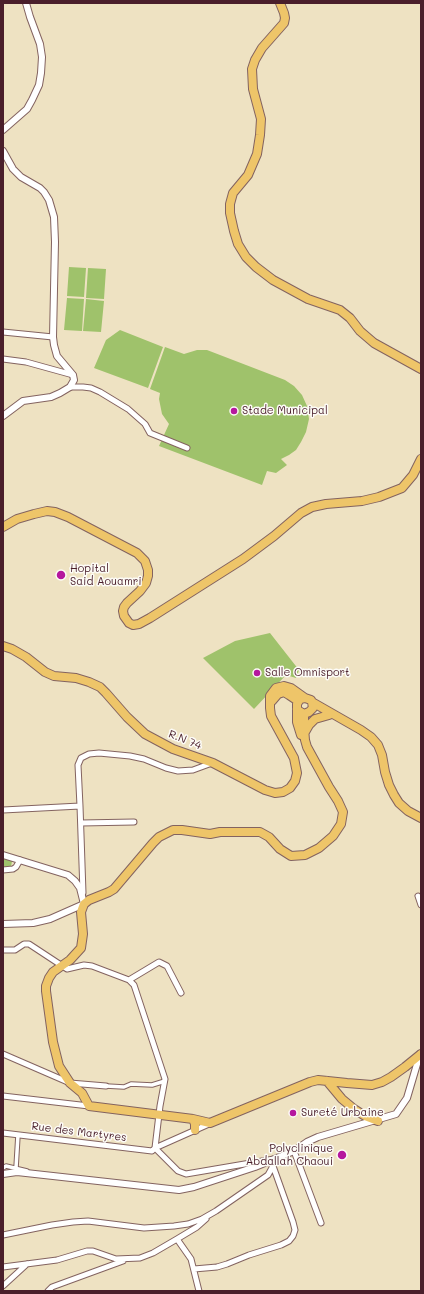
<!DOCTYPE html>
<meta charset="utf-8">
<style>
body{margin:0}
#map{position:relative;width:424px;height:1294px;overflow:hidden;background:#eee2c2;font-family:Mali,sans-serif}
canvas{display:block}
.frame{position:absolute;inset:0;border:4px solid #4a1f2b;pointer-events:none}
</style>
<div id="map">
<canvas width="424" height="1294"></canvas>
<div class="frame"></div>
</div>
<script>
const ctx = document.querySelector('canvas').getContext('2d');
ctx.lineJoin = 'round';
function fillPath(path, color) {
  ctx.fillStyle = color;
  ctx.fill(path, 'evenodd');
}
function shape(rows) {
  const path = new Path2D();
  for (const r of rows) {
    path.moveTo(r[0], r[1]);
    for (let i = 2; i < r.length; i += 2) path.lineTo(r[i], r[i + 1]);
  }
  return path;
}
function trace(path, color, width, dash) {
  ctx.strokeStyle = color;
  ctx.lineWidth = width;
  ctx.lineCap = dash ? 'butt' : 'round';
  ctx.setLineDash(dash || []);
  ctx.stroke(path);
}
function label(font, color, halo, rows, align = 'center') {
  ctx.font = font + ' Mali,sans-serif';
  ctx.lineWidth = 3;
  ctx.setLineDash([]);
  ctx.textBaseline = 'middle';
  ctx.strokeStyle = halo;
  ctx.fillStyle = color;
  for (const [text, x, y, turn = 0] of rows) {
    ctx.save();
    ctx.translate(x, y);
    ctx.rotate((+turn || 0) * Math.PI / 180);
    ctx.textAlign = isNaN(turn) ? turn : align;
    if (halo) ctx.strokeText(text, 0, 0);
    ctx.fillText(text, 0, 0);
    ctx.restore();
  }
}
const green = shape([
 [69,267,86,268,84,297,67,296],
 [88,268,106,269,104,299,86,298],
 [67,298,84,299,82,331,64,330],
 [86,299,104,301,101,332,83,331],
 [120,330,163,347,148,388,94,368,106,340],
 [165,347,184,354,197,350,207,350,285,380,294,386,302,395,307,406,309,419,306,432,301,442,296,450,289,455,281,459,287,465,276,473,267,471,262,485,159,446,169,424,162,414,159,399,160,393,150,389],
 [270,633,299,670,296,678,286,675,254,709,203,658,235,641],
 [3,858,12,861,11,867,3,868]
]);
const pedestrian = shape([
 [106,1086,124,1087,131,1084,152,1085,165,1081],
 [3,1168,6,1166,27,1171],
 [16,1168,18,1135]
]);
const minor = shape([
 [3,332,53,337],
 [3,359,26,362,73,375],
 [70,387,83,387,91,388,100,392,128,409,145,424,150,433,187,448],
 [3,810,80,806],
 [81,823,134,822],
 [3,870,13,869,16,867,20,860],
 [83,893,80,806,78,765,81,758,89,754,99,753,130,756,144,759,166,768,178,771,193,770,212,763],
 [418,896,421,905],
 [3,950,15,950,24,944,29,944,67,969,84,965,92,966,129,980,134,985,165,1079,160,1106,155,1148],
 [129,980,159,962,167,966,181,993],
 [3,1054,70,1083,106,1086],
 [3,1096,89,1106],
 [3,1133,152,1151,155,1148,178,1171,186,1174,274,1159,273,1166,268,1175,216,1211,202,1219,188,1224,174,1226,144,1228,88,1221,73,1222,52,1225,3,1235],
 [155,1148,209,1124],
 [294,1151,321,1223],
 [177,1239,191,1259,199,1291],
 [3,1267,57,1260,87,1251,93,1251,116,1259,140,1258,153,1253,177,1239,197,1227,206,1219],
 [194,1269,217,1267,227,1264,249,1255,281,1245,289,1241,293,1236,295,1230,293,1222,273,1166],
 [3,1286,27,1264],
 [48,1291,52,1287,123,1261]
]);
const tertiary = shape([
 [3,130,27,109,32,100,39,85,41,73,42,57,40,44,30,17,26,3],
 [3,151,13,169,21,177,40,188,44,192,49,200,54,217,55,242,53,337,54,345,57,356,73,375,74,380,70,387,60,393,51,397,23,401,3,416],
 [3,855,68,875,75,881,80,888,84,904,50,919,33,923,3,924],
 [3,1174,17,1172,179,1190,194,1187,255,1167,294,1151,307,1142,318,1137,396,1114,407,1098,420,1054]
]);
const primary = shape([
 [280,3,284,13,285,18,284,23,262,48,255,60,252,69,253,89,261,119,260,135,257,154,248,175,233,193,230,204,230,213,234,231,238,244,246,257,256,267,273,280,308,299,340,310,350,318,360,331,374,343,421,369],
 [3,527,17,519,34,514,47,511,55,512,68,517,137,553,145,561,148,570,148,576,146,583,140,591,127,603,124,607,123,611,124,616,129,623,133,625,139,624,150,618,243,559,274,536,301,513,312,507,326,504,362,501,379,497,402,488,413,475,421,459],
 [3,646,12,649,26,657,45,672,54,676,76,678,89,682,100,687,106,693,127,717,145,734,173,749,213,763,265,790,275,793,283,792,290,788,295,781,297,773,294,758,271,716,270,708,270,696,276,688,284,686,291,688,305,698],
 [272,701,278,694,284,692,289,695,298,701],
 [312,702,361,730,371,737,378,745,382,755,385,772,389,785,394,795,399,803,408,811,421,818],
 [297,709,299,711,304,714,309,712,313,708,312,702,311,700,305,698,300,699,297,704,297,722,301,735],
 [304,714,304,728,305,740,307,747,329,787,338,801,343,812,341,824,333,836,319,848,305,855,291,856,280,849,269,837,260,832,220,832,210,834,182,830,173,830,159,837,153,843,114,889,109,892,89,900,84,904,81,912,83,934,81,948,70,960,53,972,49,978,46,986,46,991,53,1042,59,1066,70,1083,82,1093,89,1106,193,1119,210,1123,310,1082,318,1080,347,1083,372,1085,382,1082,391,1077,405,1067,421,1054],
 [305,732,309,725,315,719,329,715],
 [327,1081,342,1099,354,1109,365,1116,378,1121],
 [193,1119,195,1124,195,1130]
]);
const markers = [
 [234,411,4,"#b5179e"],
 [61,575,5,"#b5179e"],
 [257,673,4,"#b5179e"],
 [293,1113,4,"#b5179e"],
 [342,1155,5,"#b5179e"]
];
const poiNames = [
 ["Stade Municipal",242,411],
 ["Hopital",70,569],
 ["Said Aouamri",70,582],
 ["Salle Omnisport",265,673],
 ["Sureté Urbaine",301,1113],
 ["Polyclinique",333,1149,"right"],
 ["Abdallah Chaoui",333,1162,"right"]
];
const streetNames = [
 ["R.N 74",185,740,22],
 ["Rue des Martyres",79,1132,7]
];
fillPath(green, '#9fc26b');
trace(pedestrian, '#836360', 5.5);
trace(minor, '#836360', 7);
trace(tertiary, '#836360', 8);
trace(primary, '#836360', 10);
trace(pedestrian, '#fff', 3.5);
trace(minor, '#fff', 5);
trace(tertiary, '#fff', 6);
trace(primary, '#eec569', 8);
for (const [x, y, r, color] of markers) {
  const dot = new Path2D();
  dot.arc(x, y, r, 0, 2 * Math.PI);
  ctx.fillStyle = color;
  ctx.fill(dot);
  trace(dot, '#fdfcf7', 1.5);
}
label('11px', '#4a1f2b', '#fdfcf7', poiNames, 'left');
label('11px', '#4a1f2b', '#fdfcf7', streetNames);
</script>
